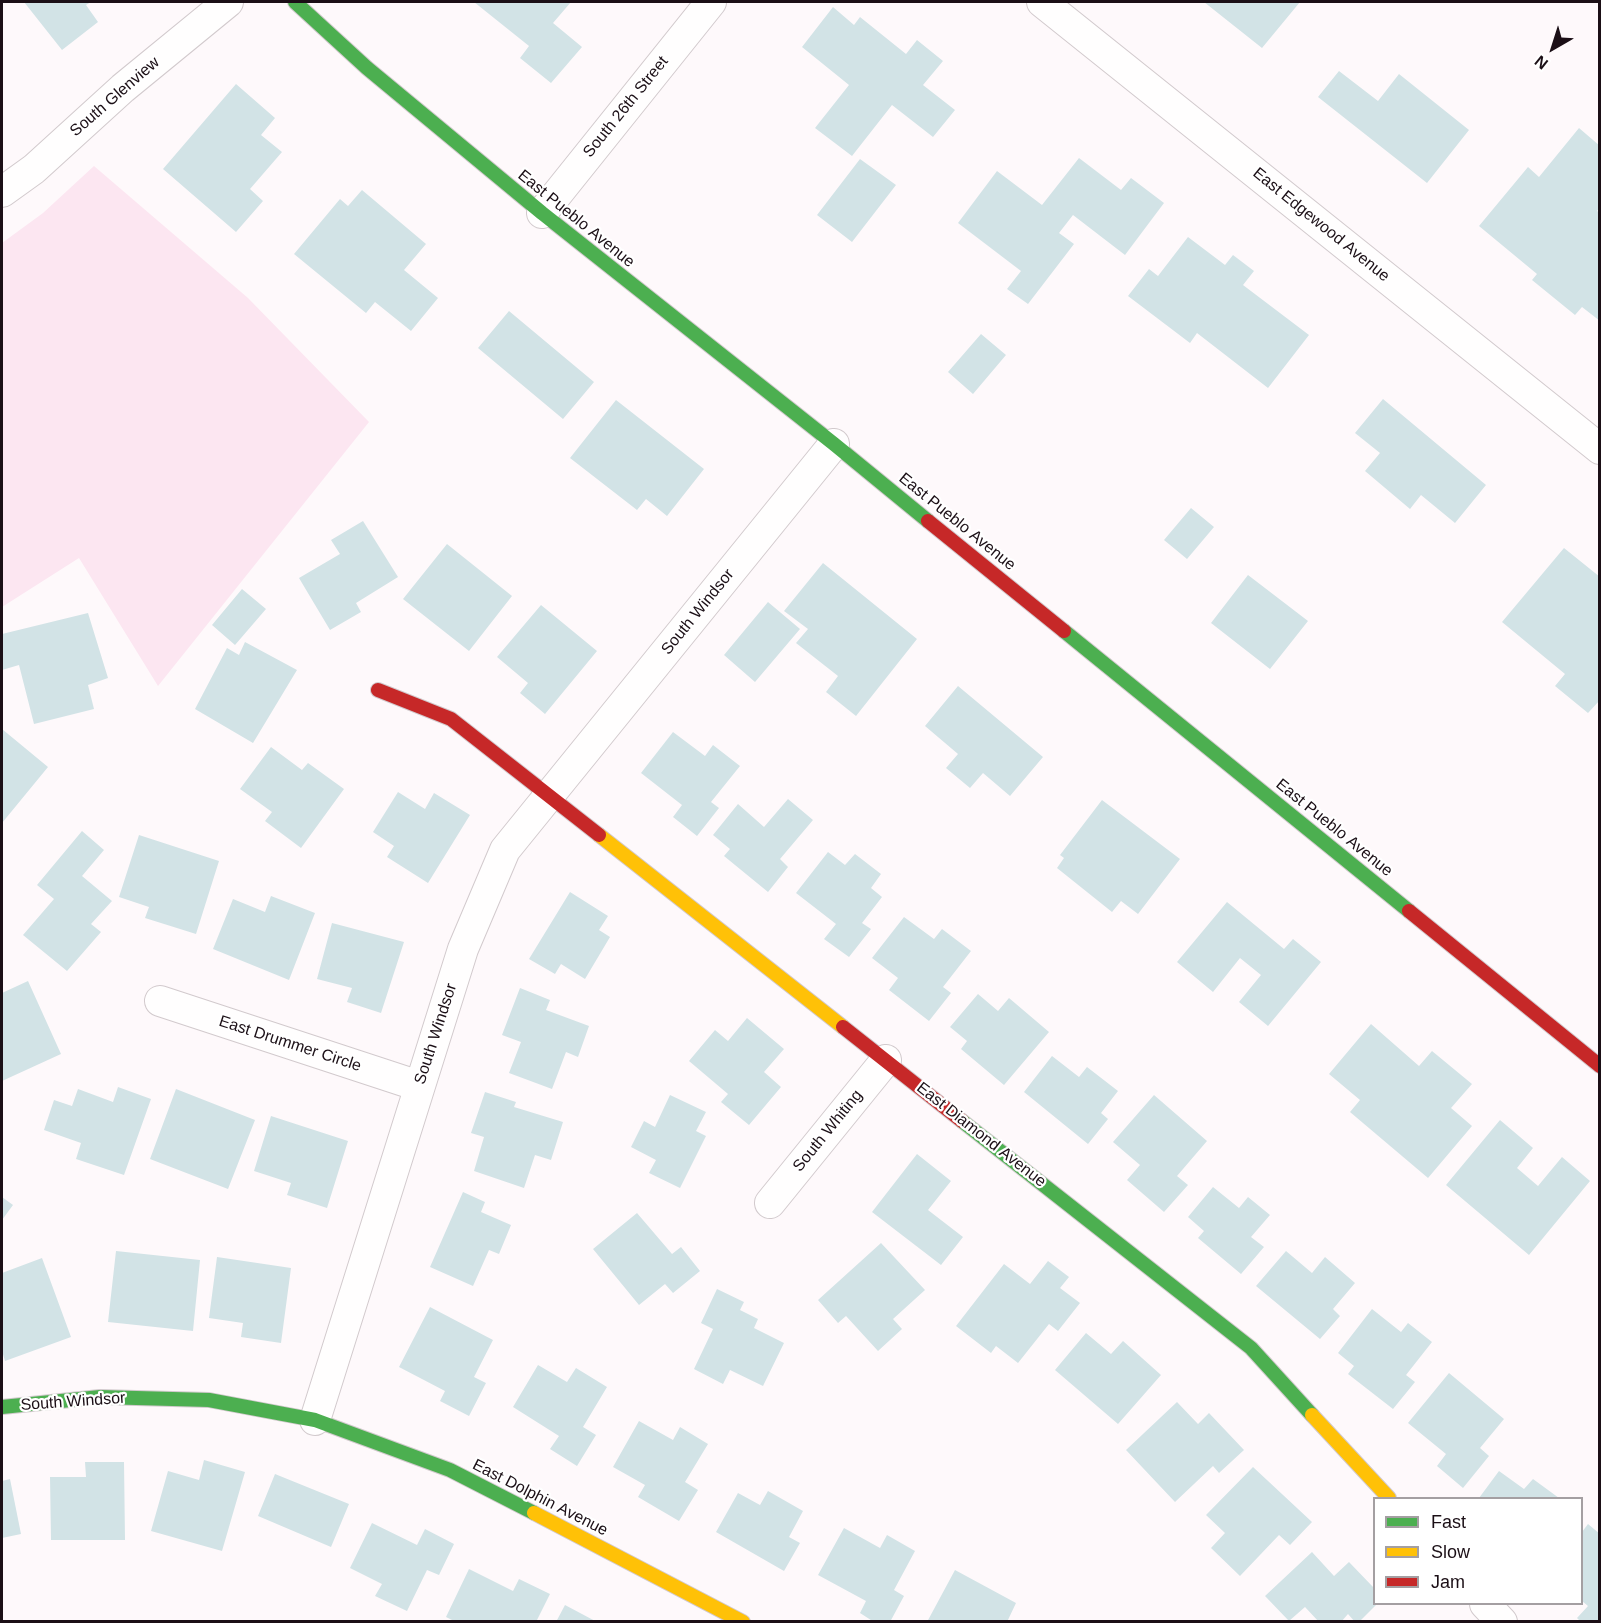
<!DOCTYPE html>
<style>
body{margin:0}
#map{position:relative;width:1601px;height:1623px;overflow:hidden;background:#fef9fb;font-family:Helvetica,sans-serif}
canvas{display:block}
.frame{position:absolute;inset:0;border:3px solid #1b0f16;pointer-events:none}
.legend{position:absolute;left:1373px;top:1497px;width:210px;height:108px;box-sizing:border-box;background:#fff;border:2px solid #a49fa2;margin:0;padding:8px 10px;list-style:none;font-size:18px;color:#1b0f16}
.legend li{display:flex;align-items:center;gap:12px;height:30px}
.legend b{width:30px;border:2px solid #a49fa2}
.north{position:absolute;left:1523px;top:18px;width:60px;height:60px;-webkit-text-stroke:4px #fff;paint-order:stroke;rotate:219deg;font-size:16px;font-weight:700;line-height:24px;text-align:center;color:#1b0f16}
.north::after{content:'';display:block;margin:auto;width:21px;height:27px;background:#1b0f16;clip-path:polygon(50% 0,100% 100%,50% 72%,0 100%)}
</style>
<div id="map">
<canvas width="1601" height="1623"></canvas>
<div class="frame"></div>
<ul class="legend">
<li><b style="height:8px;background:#4caf50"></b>Fast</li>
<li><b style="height:8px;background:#ffc107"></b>Slow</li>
<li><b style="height:8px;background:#c62828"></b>Jam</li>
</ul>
<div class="north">N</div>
</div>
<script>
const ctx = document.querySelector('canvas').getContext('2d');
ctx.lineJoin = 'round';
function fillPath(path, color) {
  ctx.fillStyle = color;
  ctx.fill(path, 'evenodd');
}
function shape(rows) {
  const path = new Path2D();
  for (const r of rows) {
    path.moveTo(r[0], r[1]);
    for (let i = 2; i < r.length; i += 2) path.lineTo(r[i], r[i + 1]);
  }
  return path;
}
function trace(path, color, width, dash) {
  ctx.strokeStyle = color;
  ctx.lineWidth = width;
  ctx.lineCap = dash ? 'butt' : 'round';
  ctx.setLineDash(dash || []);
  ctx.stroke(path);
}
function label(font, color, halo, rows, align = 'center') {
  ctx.font = font + ' Helvetica,sans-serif';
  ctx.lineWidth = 4.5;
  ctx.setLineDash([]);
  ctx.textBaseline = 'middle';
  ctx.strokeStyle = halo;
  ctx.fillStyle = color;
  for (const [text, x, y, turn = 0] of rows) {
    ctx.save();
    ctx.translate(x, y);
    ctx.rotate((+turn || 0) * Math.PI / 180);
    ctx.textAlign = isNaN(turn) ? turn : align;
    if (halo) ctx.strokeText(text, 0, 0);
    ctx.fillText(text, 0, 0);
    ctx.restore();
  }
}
const green = shape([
 [94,166,248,298,369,422,158,686,79,558,2,607,2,243,43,213]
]);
const building = shape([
 [24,2,91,2,86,5,98,22,62,50],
 [474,2,571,2,553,23,582,47,551,83,520,58,529,46],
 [1204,2,1300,2,1262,48],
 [833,7,854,25,860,17,906,54,917,40,943,61,923,85,955,110,933,137,892,105,852,156,815,128,849,85,802,47],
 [1339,71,1378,101,1399,74,1469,130,1427,183,1318,97],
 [236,84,275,118,261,135,282,152,250,189,263,201,236,232,163,169],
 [1579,128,1600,146,1600,207,1597,211,1600,213,1600,321,1582,307,1575,315,1532,280,1537,274,1479,226,1528,167,1539,177],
 [1079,158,1121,190,1131,178,1164,203,1125,255,1073,215,1059,233,1074,244,1028,304,1007,289,1021,271,958,223,997,171,1042,205],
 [860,159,896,185,852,242,817,215],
 [362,190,426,244,404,270,438,298,411,331,375,302,366,313,294,254,340,199,348,206],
 [1188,237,1225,265,1233,255,1254,271,1243,285,1309,335,1268,388,1197,333,1190,343,1128,296,1149,269,1158,276],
 [509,311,594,382,563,419,478,348],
 [981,334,1006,355,973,394,948,372],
 [1383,399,1486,485,1455,523,1421,495,1410,509,1365,471,1380,453,1355,433],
 [616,400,704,469,667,516,646,499,637,510,570,458],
 [1191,508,1214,527,1187,559,1164,540],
 [363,521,398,577,356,603,361,612,330,630,299,578,340,554,331,540],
 [447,544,512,596,469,651,403,599],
 [1564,548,1600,577,1600,700,1588,713,1555,686,1565,674,1502,622],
 [823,563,917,639,856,716,826,692,838,676,796,643,808,629,784,611],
 [1248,575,1308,621,1270,669,1211,623],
 [242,589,266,609,235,645,212,625],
 [768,602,800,629,755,682,724,655],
 [541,605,597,651,545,714,520,693,528,683,497,657],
 [88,613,108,678,88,685,94,709,34,724,19,665,2,670,2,634],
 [245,642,297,670,253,743,195,709,227,648,239,655],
 [958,686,1043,757,1010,796,983,773,970,788,946,768,958,754,925,726],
 [2,729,48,767,2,823],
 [673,732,705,756,713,745,740,766,711,802,719,808,697,836,673,817,682,805,641,773],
 [271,747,302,770,308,763,344,789,301,848,265,821,272,812,240,789],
 [398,792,425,809,434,793,470,815,428,883,387,857,394,846,373,832],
 [788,799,813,820,780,859,788,867,768,892,724,856,730,849,713,835,738,804,764,827],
 [1102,800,1180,859,1138,914,1121,901,1112,912,1057,868,1064,858,1060,855],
 [82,831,104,850,82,876,112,901,91,924,101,932,67,971,23,935,54,899,37,885],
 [139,835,219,861,196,934,145,918,149,907,119,897],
 [828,852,845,865,855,854,881,874,871,888,882,897,862,923,871,929,849,957,824,939,836,924,796,893],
 [570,892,608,916,599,930,610,937,585,979,561,964,555,974,529,959],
 [271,896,315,913,289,980,213,949,233,899,265,912],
 [1227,902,1284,949,1293,939,1321,962,1268,1026,1239,1002,1261,975,1240,958,1213,992,1177,962],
 [904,917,934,939,942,929,971,951,943,987,951,993,929,1021,889,990,898,978,872,958],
 [332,923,404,942,381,1013,347,1002,352,988,317,979],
 [28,981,61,1054,2,1081,2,993],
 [520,988,550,1000,546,1010,589,1026,578,1057,566,1052,552,1089,509,1073,521,1042,502,1035],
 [978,994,998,1011,1009,998,1049,1032,1004,1085,961,1049,967,1041,950,1027],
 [747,1018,784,1049,764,1072,781,1087,749,1125,721,1102,728,1094,689,1061,715,1030,728,1041],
 [1371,1024,1419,1066,1432,1051,1472,1084,1451,1108,1472,1126,1428,1178,1350,1112,1360,1100,1329,1074],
 [1052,1056,1079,1077,1087,1067,1118,1091,1101,1113,1108,1119,1088,1144,1024,1092],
 [118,1087,151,1099,124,1175,76,1159,81,1143,44,1130,54,1100,72,1106,78,1089,113,1102],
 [176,1089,255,1120,228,1189,150,1159],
 [485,1092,516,1102,514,1107,563,1122,551,1160,535,1155,524,1188,474,1171,484,1137,471,1133],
 [670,1095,706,1112,696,1131,706,1136,680,1188,649,1173,656,1160,631,1147,644,1121,655,1127],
 [1154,1095,1207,1141,1177,1176,1188,1185,1164,1212,1127,1180,1140,1165,1113,1142],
 [271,1116,348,1141,327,1208,287,1195,291,1183,254,1171],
 [1500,1120,1533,1148,1517,1168,1538,1186,1562,1157,1590,1181,1529,1255,1446,1185],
 [917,1154,951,1181,928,1210,963,1237,941,1265,872,1212],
 [1213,1187,1239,1208,1248,1197,1270,1215,1251,1237,1264,1247,1241,1274,1198,1238,1204,1231,1188,1217],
 [463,1192,485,1202,481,1212,511,1225,499,1254,489,1250,473,1286,430,1267],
 [2,1197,13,1205,2,1220],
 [637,1213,672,1254,681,1247,700,1271,673,1293,665,1284,639,1305,593,1249],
 [881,1243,925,1290,893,1319,902,1329,878,1351,846,1316,838,1323,818,1300],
 [116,1251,200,1260,193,1331,108,1322],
 [1286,1251,1312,1273,1325,1257,1355,1283,1333,1309,1340,1316,1320,1339,1256,1286],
 [217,1257,291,1268,281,1343,241,1337,243,1323,209,1318],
 [42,1258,71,1337,5,1361,2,1351,2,1273],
 [1048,1261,1069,1277,1060,1288,1080,1303,1058,1331,1049,1324,1018,1363,996,1346,991,1353,956,1326,1004,1264,1030,1284],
 [717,1289,744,1302,740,1310,758,1319,754,1328,784,1343,763,1386,730,1370,723,1384,694,1369,713,1329,701,1323],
 [430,1307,493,1340,474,1377,486,1383,469,1416,440,1401,445,1391,399,1367],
 [1372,1309,1401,1332,1408,1323,1432,1342,1406,1375,1415,1382,1393,1409,1348,1374,1354,1366,1338,1353],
 [1086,1333,1111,1354,1123,1341,1161,1375,1118,1424,1055,1370],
 [538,1365,567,1382,576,1368,607,1387,583,1427,596,1435,577,1466,550,1449,559,1436,513,1407],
 [1449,1373,1504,1419,1480,1448,1489,1456,1463,1488,1437,1466,1446,1454,1408,1423],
 [1177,1402,1198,1424,1209,1413,1244,1450,1219,1473,1213,1466,1175,1502,1126,1450],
 [639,1421,673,1440,680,1427,708,1444,685,1482,698,1490,679,1521,638,1497,645,1485,613,1467],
 [204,1460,245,1472,222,1551,151,1531,168,1471,199,1480],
 [85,1462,124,1462,125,1540,51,1540,50,1477,86,1477],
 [1253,1467,1312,1522,1290,1545,1279,1535,1240,1576,1211,1548,1225,1533,1206,1515],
 [1499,1471,1524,1489,1533,1479,1559,1498,1479,1498],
 [275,1474,349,1504,331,1547,258,1516],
 [10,1479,21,1534,2,1538,2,1481],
 [768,1491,803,1511,789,1537,800,1543,784,1571,716,1532,738,1493,760,1505],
 [372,1523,417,1545,425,1529,454,1544,439,1575,427,1570,407,1611,375,1596,382,1584,350,1568],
 [1588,1524,1600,1534,1600,1622,1581,1622,1577,1618,1588,1606,1582,1601,1582,1532],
 [844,1528,880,1548,887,1535,915,1551,894,1590,904,1596,890,1622,874,1622,860,1613,866,1601,818,1575],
 [1312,1552,1334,1576,1349,1562,1374,1588,1374,1604,1377,1604,1359,1622,1355,1622,1348,1614,1341,1622,1319,1622,1305,1607,1289,1621,1265,1596],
 [469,1569,513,1591,519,1579,550,1594,536,1622,456,1622,446,1617],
 [955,1570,1016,1603,1007,1622,927,1622],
 [565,1605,597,1622,556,1622]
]);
const street = shape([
 [1042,2,1600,449],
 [2,192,34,169,123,88,228,2],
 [542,213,711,2],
 [160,1001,419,1086],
 [770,1203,886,1060],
 [315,1420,463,949,505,850,834,444],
 [1485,1604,1502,1622]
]);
const fast = shape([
 [295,2,367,68,542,213,834,444,928,521],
 [1064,631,1409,911],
 [962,1121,1251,1348,1312,1415],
 [2,1407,100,1397,209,1400,315,1420,450,1470,534,1513]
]);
const slow = shape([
 [599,835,843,1027],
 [1312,1415,1389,1498],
 [534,1513,743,1622]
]);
const jam = shape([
 [928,521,1064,631],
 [378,690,451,719,599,835],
 [1409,911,1600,1066],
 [843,1027,962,1121]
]);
const streetNames = [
 ["South Glenview",115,97,-41],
 ["South 26th Street",626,107,-51],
 ["East Pueblo Avenue",576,219,39],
 ["East Edgewood Avenue",1321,225,39],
 ["East Pueblo Avenue",957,522,39],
 ["South Windsor",698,612,-51],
 ["East Pueblo Avenue",1334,828,39],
 ["South Windsor",436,1034,-72],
 ["East Drummer Circle",290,1044,18],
 ["South Whiting",828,1131,-51],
 ["East Diamond Avenue",981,1135,38],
 ["South Windsor",73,1402,-4],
 ["East Dolphin Avenue",540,1498,27]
];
fillPath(green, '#fce6f1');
fillPath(building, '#d2e3e6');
trace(street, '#d2cacd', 32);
trace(fast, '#d2cacd', 16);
trace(slow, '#d2cacd', 16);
trace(jam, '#d2cacd', 16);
trace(street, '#fffefe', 30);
trace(fast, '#4caf50', 14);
trace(slow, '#ffc107', 14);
trace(jam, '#c62828', 14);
label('16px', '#1b0f16', '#fff', streetNames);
</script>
